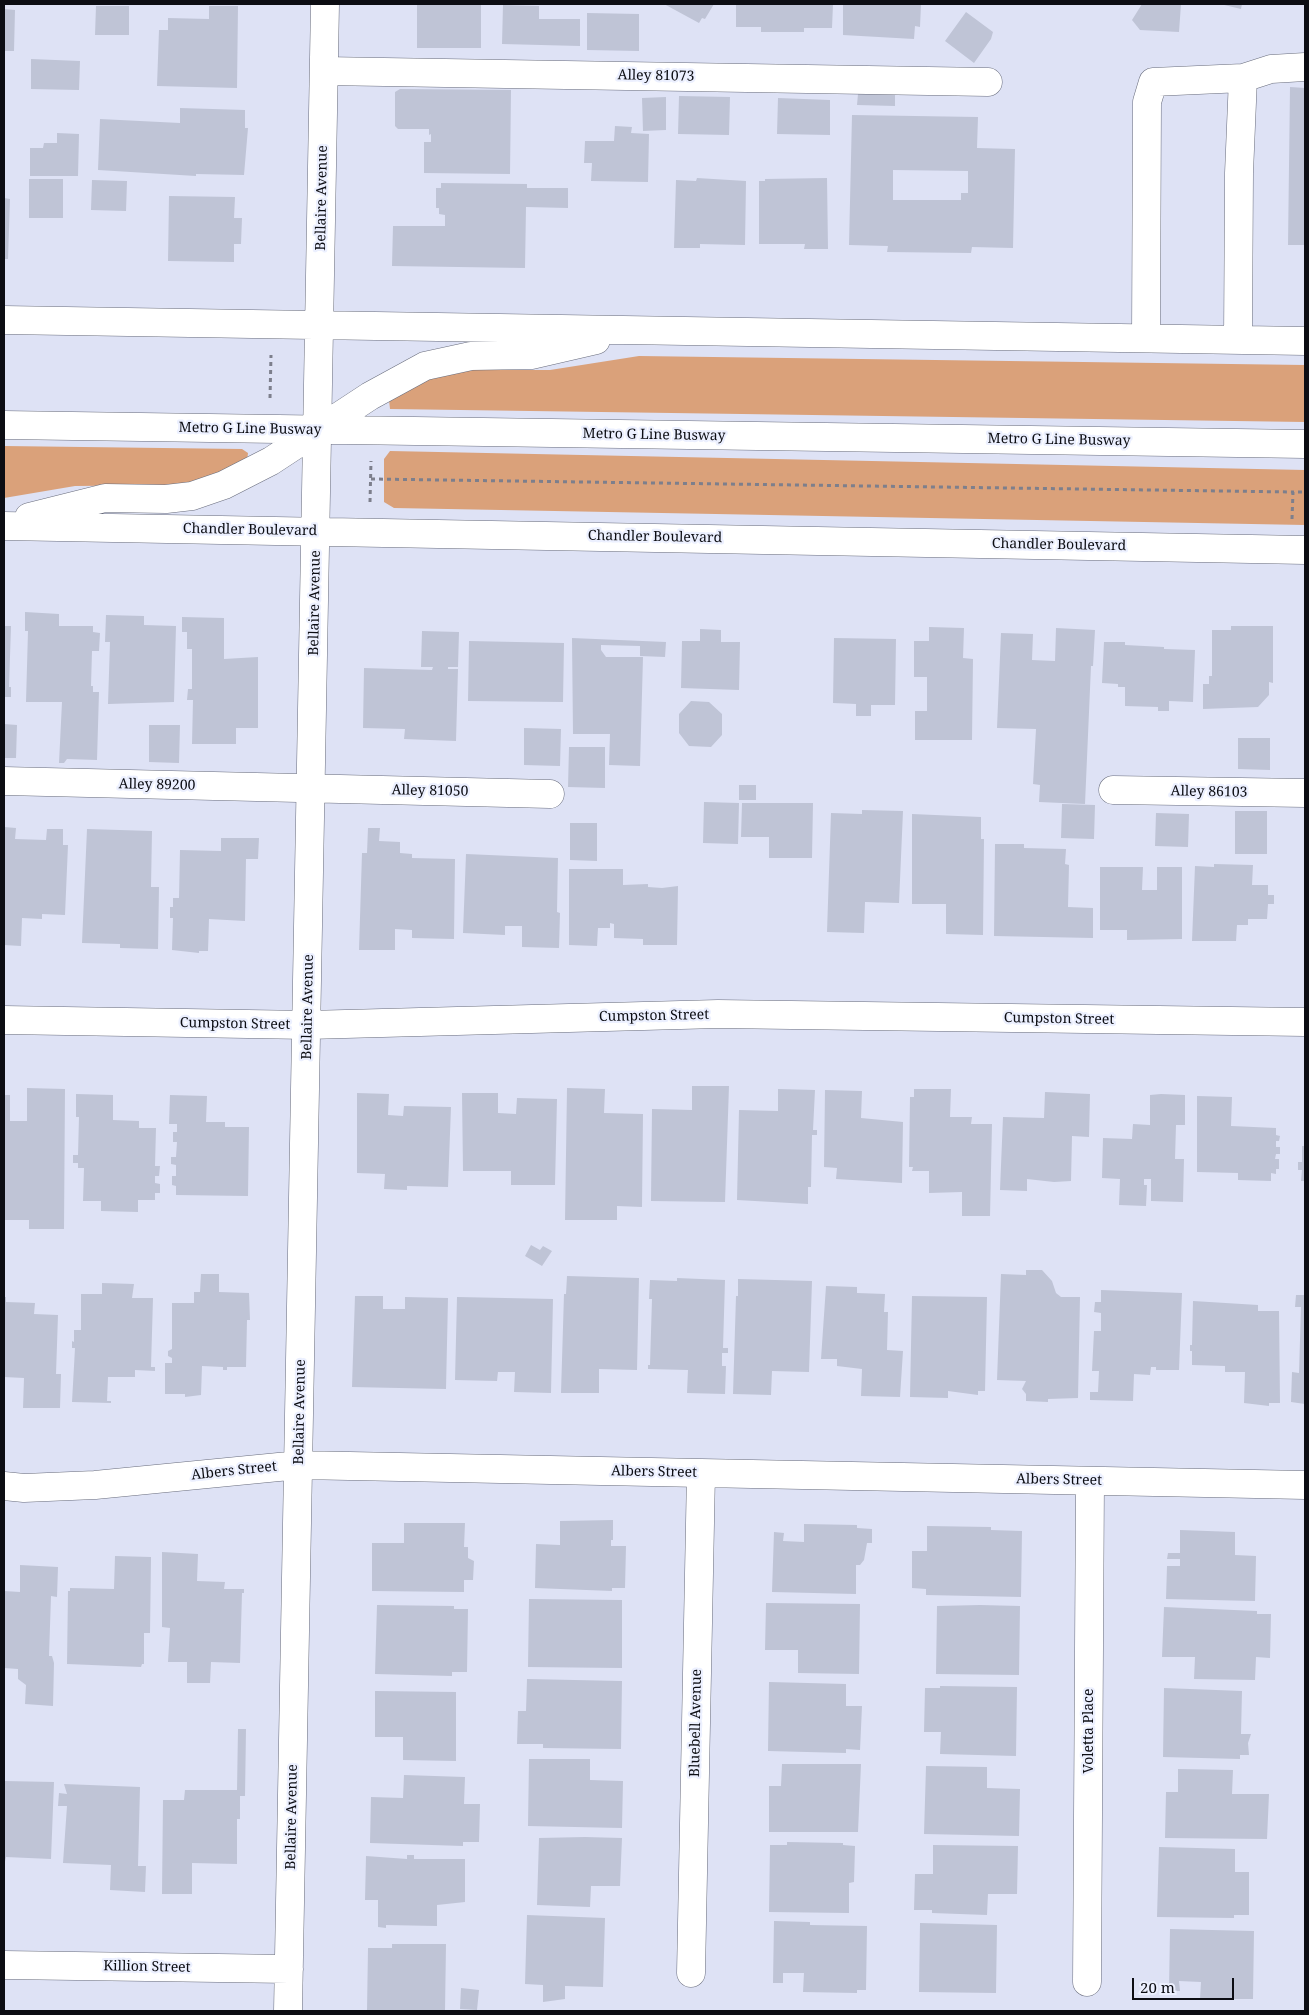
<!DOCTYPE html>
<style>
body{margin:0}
#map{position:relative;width:1309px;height:2015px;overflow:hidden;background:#dee2f5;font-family:"Noto Serif",serif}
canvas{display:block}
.frame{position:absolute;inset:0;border:5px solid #0c0d13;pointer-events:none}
.scale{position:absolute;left:1132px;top:1978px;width:102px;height:22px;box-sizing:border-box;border:2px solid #0c0d13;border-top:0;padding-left:6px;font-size:15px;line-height:18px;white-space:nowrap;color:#0c0d13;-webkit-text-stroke:4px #ecf0ff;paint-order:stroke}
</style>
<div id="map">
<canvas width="1309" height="2015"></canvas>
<div class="frame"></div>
<div class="scale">20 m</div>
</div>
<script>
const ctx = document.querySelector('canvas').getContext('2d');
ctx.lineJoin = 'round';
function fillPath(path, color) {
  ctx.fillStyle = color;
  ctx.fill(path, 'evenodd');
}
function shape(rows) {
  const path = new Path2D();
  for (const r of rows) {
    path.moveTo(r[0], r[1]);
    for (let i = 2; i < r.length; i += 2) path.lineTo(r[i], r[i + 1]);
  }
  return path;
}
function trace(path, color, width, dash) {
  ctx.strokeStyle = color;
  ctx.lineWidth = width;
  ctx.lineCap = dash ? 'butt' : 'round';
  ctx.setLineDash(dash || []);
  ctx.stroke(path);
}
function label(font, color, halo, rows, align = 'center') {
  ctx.font = font + ' "Noto Serif",serif';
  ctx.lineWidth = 4.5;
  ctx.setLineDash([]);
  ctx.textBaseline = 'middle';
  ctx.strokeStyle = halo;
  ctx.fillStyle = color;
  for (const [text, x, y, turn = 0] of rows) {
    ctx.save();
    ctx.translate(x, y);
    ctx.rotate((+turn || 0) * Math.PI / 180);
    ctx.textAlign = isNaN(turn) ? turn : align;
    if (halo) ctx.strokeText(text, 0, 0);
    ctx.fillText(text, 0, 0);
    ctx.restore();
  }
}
const forest = shape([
 [639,356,1305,365,1305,422,390,409,389,400,423,380,464,370,550,370],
 [4,446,242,449,248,453,247,461,206,479,175,485,75,486,4,498],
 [390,451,1305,470,1305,525,394,508,384,502,384,459]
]);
const building = shape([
 [417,4,481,4,481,48,417,48],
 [664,4,714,4,705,19,702,18,699,23],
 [736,4,833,4,832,28,804,28,804,32,761,32,761,27,736,27],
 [843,4,921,4,920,27,915,26,914,39,843,35],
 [1142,4,1181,4,1179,32,1140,30,1132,20],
 [1220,4,1242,4,1241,9],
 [503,5,539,6,539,19,580,19,580,46,502,44],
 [96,6,129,6,129,35,95,35],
 [209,6,238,6,237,88,157,86,159,30,168,30,168,18,209,19],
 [4,9,15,10,14,51,4,51],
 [966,12,993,32,991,39,974,63,945,41],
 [587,13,639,14,639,51,587,50],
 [31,59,80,61,79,90,31,89],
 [1290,87,1305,88,1305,245,1288,245],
 [400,89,511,90,510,174,424,173,424,142,431,142,431,134,429,135,429,129,398,129,395,126,395,92],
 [858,94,895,94,895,106,857,105],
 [679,96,730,97,729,135,678,134],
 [666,97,666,130,643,131,642,98],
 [778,98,830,100,830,135,777,134],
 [180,108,245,110,245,128,248,128,244,175,196,174,196,176,98,170,100,119,180,123],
 [852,115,978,117,977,148,1015,149,1013,248,972,247,971,253,887,252,888,246,849,245],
 [893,170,968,171,968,193,961,193,961,200,893,200],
 [615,126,632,127,631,133,649,134,648,182,591,181,592,163,584,163,585,141,614,141],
 [57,133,79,134,78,176,30,176,30,148,43,148,44,143,57,143],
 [697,178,746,181,745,245,700,244,700,248,674,248,676,180,696,181],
 [827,178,828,249,804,249,805,244,759,244,759,181,765,181,765,179],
 [29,179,63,179,63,218,29,218],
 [92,180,127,181,126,211,91,210],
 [441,183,527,184,527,188,568,188,568,208,526,207,525,268,392,266,393,226,445,226,445,215,439,214,439,208,436,208,436,188,441,188],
 [169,196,235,197,234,218,242,218,241,244,234,244,234,262,168,261],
 [4,198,10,199,8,259,4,259],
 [25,612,59,614,59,626,93,626,93,632,100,633,99,651,92,651,91,686,93,686,93,692,99,692,97,760,67,759,64,763,59,763,62,702,26,702,28,631,25,631],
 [106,615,144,616,144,625,176,626,174,702,108,704,110,642,105,642],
 [182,617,224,618,224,659,258,657,258,728,236,728,236,744,192,744,193,700,187,700,188,689,192,689,192,649,187,649,187,632,182,632],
 [4,626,11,626,9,687,11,687,11,697,4,697],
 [1231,626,1273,626,1273,683,1269,682,1269,695,1258,707,1203,709,1203,684,1209,684,1209,676,1212,676,1212,630,1231,630],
 [929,627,964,628,963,658,973,659,972,740,915,740,915,711,927,711,927,677,914,677,914,641,929,641],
 [1056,628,1095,630,1093,666,1091,666,1085,804,1039,802,1040,785,1033,784,1036,729,997,728,1001,633,1033,634,1032,660,1055,661],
 [700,629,721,630,721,642,740,642,739,690,681,688,682,641,700,641],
 [422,631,459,632,458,667,448,667,448,669,458,669,456,741,404,739,405,729,363,728,364,668,432,670,433,667,421,667],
 [572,638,666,642,665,657,640,656,640,646,601,645,601,650,606,657,643,657,640,766,609,765,610,734,573,734],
 [834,638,896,639,895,705,871,705,871,716,856,716,856,704,833,703],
 [469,641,564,643,563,702,468,701],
 [1104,642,1125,642,1125,645,1164,647,1164,649,1195,650,1193,702,1169,701,1169,711,1158,711,1158,707,1125,706,1125,687,1118,687,1118,684,1102,683],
 [691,701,709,702,722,714,722,735,711,747,689,746,679,733,679,714],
 [4,724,17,725,16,758,4,758],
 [149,725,180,725,179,763,149,762],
 [524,728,561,729,560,766,524,765],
 [1238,738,1270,738,1270,770,1238,769],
 [569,747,605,747,605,788,568,787],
 [739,785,756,785,756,800,739,800],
 [704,802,739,803,738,844,703,843],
 [742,803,813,803,812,858,769,858,769,837,741,837],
 [1062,804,1095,805,1094,839,1061,838],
 [862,810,903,811,899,903,865,902,864,933,827,932,831,813,862,814],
 [1235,811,1267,811,1267,854,1235,854],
 [1156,813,1189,814,1188,847,1155,846],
 [912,814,981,817,981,839,984,839,983,935,946,934,946,904,912,904],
 [570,823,597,823,597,861,570,860],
 [4,827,16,828,15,839,46,840,47,829,63,829,63,845,68,845,65,915,42,914,42,919,22,918,21,946,4,945],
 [368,828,380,828,379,841,400,842,400,853,412,854,412,858,455,859,454,939,412,938,412,930,395,929,395,950,359,950,362,853,367,853],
 [87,829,152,831,151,887,159,887,158,949,120,948,120,944,82,943],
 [221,838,259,838,258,859,246,859,245,921,209,919,208,951,199,951,199,953,172,950,173,918,170,918,170,907,173,907,173,898,179,898,180,850,221,851],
 [995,844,1024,844,1024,848,1066,849,1065,864,1069,865,1068,907,1093,908,1093,938,994,936],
 [466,854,558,858,557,912,560,913,559,948,522,947,522,926,505,926,505,935,463,933],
 [1214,864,1253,865,1252,885,1268,885,1268,895,1274,895,1274,904,1268,904,1267,919,1248,919,1248,925,1237,925,1236,941,1192,941,1195,866,1214,867],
 [1100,867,1143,867,1142,890,1157,890,1157,867,1182,867,1182,939,1127,940,1127,930,1100,930],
 [569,869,623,869,623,885,648,884,648,887,662,888,678,886,677,945,643,945,643,939,614,938,614,924,610,923,610,928,598,928,597,946,569,945],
 [692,1086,729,1086,725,1202,651,1201,652,1109,692,1110],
 [27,1088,65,1089,64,1229,29,1229,29,1220,4,1220,4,1095,10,1095,10,1121,27,1121],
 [567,1088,605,1089,604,1113,643,1114,642,1207,617,1206,617,1220,565,1220],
 [778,1089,815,1090,813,1130,817,1130,817,1135,812,1135,811,1187,808,1187,808,1204,737,1200,739,1110,778,1111],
 [914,1089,951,1089,950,1117,972,1117,971,1124,992,1124,990,1216,962,1216,962,1192,929,1193,929,1171,912,1171,913,1167,909,1167,910,1097,914,1097],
 [825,1090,862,1091,861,1118,903,1122,902,1183,836,1179,837,1168,824,1167],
 [1045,1092,1090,1094,1089,1137,1072,1136,1071,1181,1054,1182,1027,1179,1027,1191,1000,1190,1003,1117,1044,1118],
 [357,1093,389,1094,388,1115,403,1116,404,1106,451,1107,448,1187,407,1186,407,1190,384,1189,385,1174,357,1173],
 [462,1093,498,1093,498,1113,516,1114,517,1098,557,1099,555,1185,511,1185,511,1171,463,1171],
 [76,1094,113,1095,113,1120,139,1121,139,1128,156,1128,155,1166,160,1166,159,1176,155,1176,155,1183,160,1184,160,1193,155,1193,155,1200,138,1200,138,1212,101,1211,101,1201,83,1201,84,1168,78,1168,78,1163,73,1163,73,1155,78,1155,79,1117,76,1117],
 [1161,1094,1185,1095,1185,1125,1176,1125,1175,1159,1184,1159,1183,1202,1151,1201,1151,1179,1144,1179,1144,1185,1147,1185,1146,1206,1119,1205,1120,1179,1102,1178,1103,1138,1132,1139,1133,1124,1150,1125,1150,1095],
 [170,1095,207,1096,206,1122,225,1122,225,1127,249,1127,248,1196,176,1195,176,1186,172,1185,172,1176,176,1176,176,1165,171,1164,171,1157,176,1157,177,1142,173,1142,173,1132,177,1132,177,1124,169,1124],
 [1197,1096,1232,1097,1231,1126,1276,1128,1276,1135,1280,1136,1279,1141,1276,1141,1276,1147,1280,1147,1280,1154,1276,1154,1275,1159,1279,1159,1279,1169,1276,1169,1276,1174,1271,1173,1271,1181,1238,1180,1238,1173,1197,1172],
 [1302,1146,1305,1146,1305,1181,1301,1181,1302,1170,1298,1170,1298,1162,1302,1162],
 [531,1245,540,1250,543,1246,552,1251,542,1266,525,1256],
 [1026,1270,1042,1270,1052,1281,1056,1293,1061,1297,1080,1297,1078,1398,1048,1399,1048,1402,1026,1401,1026,1394,1022,1389,1026,1381,997,1380,1001,1274,1026,1275],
 [201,1274,219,1274,219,1292,249,1293,250,1320,247,1320,246,1367,227,1367,227,1370,223,1370,223,1367,202,1366,201,1395,185,1397,185,1394,165,1394,165,1363,172,1363,172,1358,168,1356,168,1351,172,1349,172,1303,194,1303,194,1292,200,1292],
 [567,1276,639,1278,637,1370,599,1369,599,1393,561,1393,564,1294,566,1294],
 [677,1278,725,1280,723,1348,728,1348,728,1353,722,1353,722,1366,726,1366,725,1394,687,1393,688,1370,648,1369,648,1365,650,1365,652,1299,649,1299,650,1280,677,1281],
 [738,1279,812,1281,809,1372,772,1371,771,1395,733,1394,736,1296,738,1296],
 [102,1283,134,1284,132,1298,153,1298,151,1367,155,1367,155,1371,135,1370,135,1377,108,1377,107,1401,111,1401,111,1403,72,1402,75,1348,72,1348,72,1341,74,1342,74,1330,81,1330,81,1294,102,1294],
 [826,1286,857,1287,857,1293,885,1294,884,1312,888,1312,887,1350,903,1351,900,1397,861,1396,862,1369,837,1366,837,1359,821,1359],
 [1101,1290,1182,1293,1179,1370,1156,1370,1156,1367,1151,1367,1150,1375,1134,1374,1133,1401,1090,1400,1090,1392,1098,1392,1099,1371,1092,1371,1094,1331,1101,1331,1101,1313,1094,1312,1095,1302,1101,1302],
 [1296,1295,1305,1295,1305,1404,1291,1402,1292,1372,1299,1373,1301,1307,1295,1307],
 [355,1296,383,1296,383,1309,405,1309,405,1297,448,1298,446,1389,352,1387],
 [912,1296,987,1297,985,1391,978,1391,978,1395,948,1391,948,1398,910,1397],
 [4,1297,6,1297,6,1302,35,1303,34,1314,58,1315,56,1374,61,1374,60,1408,23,1408,24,1378,4,1377],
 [457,1297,553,1299,551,1393,514,1392,515,1372,498,1372,497,1381,455,1380],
 [1193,1301,1258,1305,1258,1311,1279,1311,1280,1403,1269,1403,1269,1406,1244,1403,1245,1372,1225,1372,1225,1366,1192,1365,1192,1351,1190,1351,1190,1345,1192,1345],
 [613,1520,613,1540,611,1540,611,1546,626,1546,625,1588,612,1588,612,1591,535,1588,536,1544,560,1545,560,1521],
 [404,1523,465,1523,464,1547,468,1547,468,1558,474,1561,473,1580,464,1580,464,1592,372,1591,372,1543,404,1543],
 [804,1524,857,1525,857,1528,872,1529,872,1543,867,1543,864,1560,860,1565,856,1565,856,1594,772,1592,774,1532,784,1533,783,1541,804,1542],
 [927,1526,991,1527,991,1530,1022,1531,1021,1597,926,1595,926,1589,912,1588,912,1551,927,1551],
 [1180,1530,1235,1532,1235,1555,1256,1556,1255,1601,1166,1599,1167,1566,1180,1566,1180,1559,1167,1559,1168,1553,1180,1553],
 [162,1552,198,1554,197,1581,225,1582,224,1589,244,1589,244,1593,242,1593,240,1663,211,1662,210,1683,187,1683,187,1662,168,1662,170,1628,162,1627],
 [115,1556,151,1557,150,1633,144,1633,144,1664,142,1664,141,1667,67,1664,68,1591,70,1591,70,1588,114,1589],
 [20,1565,58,1567,57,1597,51,1596,49,1656,52,1656,54,1663,53,1706,25,1704,26,1685,18,1679,18,1669,4,1668,4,1591,20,1592],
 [529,1599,622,1600,622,1668,528,1667],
 [766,1603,860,1604,859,1674,798,1673,798,1650,765,1650],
 [377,1605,454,1606,454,1609,468,1609,467,1672,452,1672,452,1676,375,1674],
 [980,1605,1020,1606,1019,1675,936,1674,937,1606],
 [1164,1607,1257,1611,1257,1614,1271,1614,1270,1658,1256,1657,1255,1680,1194,1679,1195,1657,1162,1657],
 [527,1679,622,1681,621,1749,543,1748,543,1744,517,1744,518,1711,526,1711],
 [769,1682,846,1684,846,1706,862,1706,860,1750,846,1749,846,1753,768,1751],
 [940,1686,1017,1687,1016,1756,940,1754,941,1732,924,1732,925,1688,940,1688],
 [1164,1688,1242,1691,1241,1734,1251,1734,1248,1743,1249,1755,1240,1755,1240,1759,1163,1757],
 [375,1691,456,1692,456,1761,403,1760,403,1737,375,1737],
 [238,1729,246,1729,245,1796,240,1796,240,1819,237,1819,237,1864,192,1863,192,1894,162,1894,163,1800,184,1800,185,1790,237,1790],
 [529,1759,590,1759,590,1780,623,1781,622,1828,528,1826],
 [782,1764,861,1764,858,1832,769,1832,769,1786,781,1786],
 [926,1766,987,1767,987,1788,1020,1789,1019,1836,924,1834],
 [1178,1769,1233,1770,1232,1794,1269,1794,1267,1839,1165,1838,1166,1792,1178,1792],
 [404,1775,465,1777,464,1804,480,1804,479,1842,463,1842,463,1846,370,1843,371,1797,403,1798],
 [4,1781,54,1782,51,1859,6,1857,4,1866],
 [64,1784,140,1787,138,1866,146,1866,145,1892,110,1890,111,1865,63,1863,67,1806,58,1806,59,1793,67,1794],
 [585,1837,622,1838,620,1886,591,1886,590,1907,537,1905,539,1838],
 [787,1842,843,1843,843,1845,855,1846,854,1882,849,1883,849,1913,769,1912,770,1845,787,1845],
 [933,1845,1018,1846,1017,1894,988,1894,987,1915,932,1913,932,1910,914,1910,915,1874,933,1874],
 [1159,1847,1235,1849,1235,1872,1249,1872,1249,1915,1234,1915,1234,1918,1157,1917],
 [407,1855,414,1855,414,1859,465,1859,465,1902,437,1905,437,1926,386,1925,386,1928,378,1927,378,1900,365,1900,366,1856,407,1859],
 [527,1915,605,1918,603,1987,565,1986,565,1999,543,2002,543,1985,525,1984],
 [774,1921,810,1922,810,1925,867,1926,866,1990,857,1990,857,1993,803,1992,804,1973,783,1973,783,1983,773,1983],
 [920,1923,997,1925,996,1993,919,1992],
 [1170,1929,1254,1931,1253,1999,1200,1999,1201,1982,1179,1981,1180,1991,1169,1991],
 [392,1944,446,1944,445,2011,367,2011,368,1948,392,1948],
 [461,1988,479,1990,477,2010,460,2009]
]);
const path = shape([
 [270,398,271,355],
 [371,479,1293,492],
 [370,502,371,461],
 [1292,519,1293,492,1305,492]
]);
const minor = shape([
 [324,71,988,82],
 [4,320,1305,341],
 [1146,338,1147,102,1153,82,1243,78,1271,69,1305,67],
 [1238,340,1239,173,1243,78],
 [4,425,1305,444],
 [29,517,105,498,166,499,192,496,224,485,271,461,370,396,425,366,471,356,531,355,596,340],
 [4,526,1305,550],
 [4,781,550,794],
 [1113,790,1305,793],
 [4,1020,308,1025,718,1014,1305,1022],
 [4,1486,24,1488,95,1485,299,1465,1305,1485],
 [4,1965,289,1969],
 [691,1973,701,1473],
 [1087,1982,1090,1481],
 [288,2011,325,4]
]);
const streetNames = [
 ["Alley 81073",656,76,1],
 ["Bellaire Avenue",322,198,-89],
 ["Metro G Line Busway",250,429,1],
 ["Metro G Line Busway",654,435,1],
 ["Metro G Line Busway",1059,440,1],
 ["Chandler Boulevard",250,530,1],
 ["Chandler Boulevard",655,537,1],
 ["Chandler Boulevard",1059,545,1],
 ["Bellaire Avenue",315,603,-89],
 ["Alley 89200",157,785,1],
 ["Alley 81050",430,791,1],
 ["Alley 86103",1209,792,1],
 ["Bellaire Avenue",308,1007,-89],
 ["Cumpston Street",654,1016,-1],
 ["Cumpston Street",1059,1019,1],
 ["Cumpston Street",235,1024,1],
 ["Bellaire Avenue",300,1412,-89],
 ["Albers Street",234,1471,-6],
 ["Albers Street",654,1472,1],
 ["Albers Street",1059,1480,1],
 ["Bluebell Avenue",696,1723,-89],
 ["Voletta Place",1089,1731,-90],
 ["Bellaire Avenue",292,1817,-89],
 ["Killion Street",147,1967,1]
];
fillPath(forest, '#daa17a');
fillPath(building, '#bfc4d6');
trace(minor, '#686c7c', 29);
trace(path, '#7d7f8c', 3, [4, 4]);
trace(minor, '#fff', 28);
label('14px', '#0c0d13', '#ecf0ff', streetNames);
</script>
